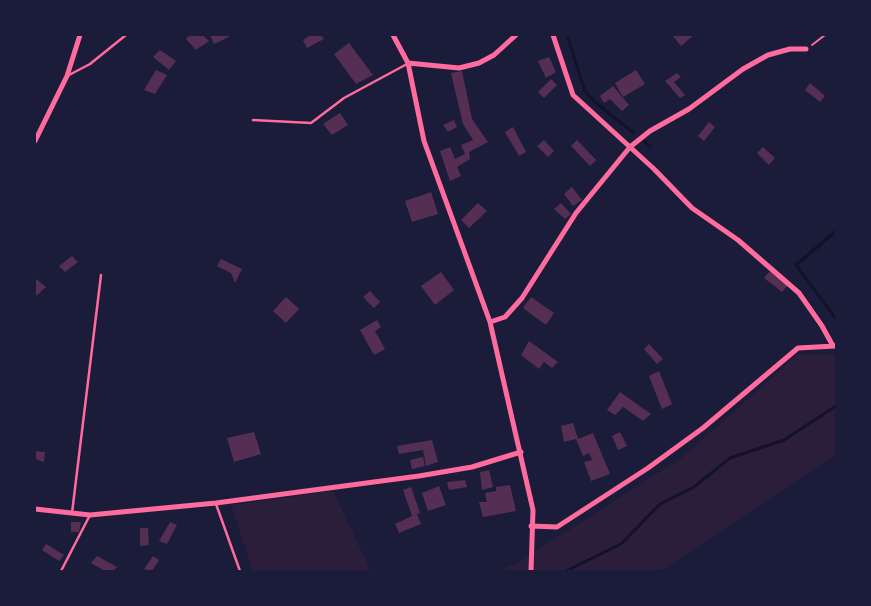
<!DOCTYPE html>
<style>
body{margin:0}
#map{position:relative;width:871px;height:606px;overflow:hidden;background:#1b1b3a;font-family:"Fira Sans Condensed",sans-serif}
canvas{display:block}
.frame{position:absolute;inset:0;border:36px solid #1b1b3a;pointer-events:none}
</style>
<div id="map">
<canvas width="871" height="606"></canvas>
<div class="frame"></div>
</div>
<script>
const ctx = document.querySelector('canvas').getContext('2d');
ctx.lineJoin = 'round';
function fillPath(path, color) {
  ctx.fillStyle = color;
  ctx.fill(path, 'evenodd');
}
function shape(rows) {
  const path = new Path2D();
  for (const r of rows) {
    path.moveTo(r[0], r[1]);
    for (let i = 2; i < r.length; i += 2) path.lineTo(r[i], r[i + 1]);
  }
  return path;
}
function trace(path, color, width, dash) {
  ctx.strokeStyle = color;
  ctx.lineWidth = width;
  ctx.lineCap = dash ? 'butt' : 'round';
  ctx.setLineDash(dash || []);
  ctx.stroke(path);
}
const green = shape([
 [798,354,836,354,836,455,661,571,499,571,517,563,683,457],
 [333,491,371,571,253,571,231,505]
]);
const stream = shape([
 [567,35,585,91,596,103,634,133],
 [644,141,650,146],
 [836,231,796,265,836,319],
 [566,571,621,544,660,504,694,487,730,458,784,440,836,406]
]);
const building = shape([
 [190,35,203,35,209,41,196,50,186,39],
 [210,35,228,35,229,37,214,44],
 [311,35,321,35,324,39,307,48,303,40],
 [672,35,694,35,681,46],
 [349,43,373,75,356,84,334,54],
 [160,50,176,61,169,70,153,57],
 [549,57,556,72,546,78,538,61],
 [156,70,167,75,155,94,144,90],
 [636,70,645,84,623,97,615,83],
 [462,71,472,119,488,142,469,152,470,159,457,167,461,176,450,181,440,151,450,147,455,159,465,154,461,145,473,140,463,124,451,73],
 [677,73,681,77,674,82,685,95,680,98,665,81],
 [551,79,557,85,544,98,538,92],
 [810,83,825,96,820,102,805,90],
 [613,86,629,105,622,111,610,99,604,103,600,96],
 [340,113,348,125,332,135,323,124],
 [454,120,457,127,448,132,443,125],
 [709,122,715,127,704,141,698,136],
 [513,127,526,152,519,156,505,132],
 [544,140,554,151,548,157,537,146],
 [577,140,596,160,590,166,571,146],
 [763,147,775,158,769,165,757,153],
 [572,187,582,200,573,206,564,194],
 [431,192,438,214,412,222,405,201],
 [478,203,487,211,469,228,461,220],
 [561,203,571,214,565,219,554,209],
 [72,256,78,262,65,272,59,266],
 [221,259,242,269,235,283,231,273,217,266],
 [770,271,789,284,782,292,764,278],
 [441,272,454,290,435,305,421,286],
 [35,278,46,287,35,297],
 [370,291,380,302,374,308,363,297],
 [286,297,299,309,286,323,273,311],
 [531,297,554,313,546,325,523,308],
 [377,320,381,327,375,331,385,349,374,355,360,330],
 [529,341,558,362,552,368,544,362,539,369,521,355],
 [649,344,663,359,657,364,644,349],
 [659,371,672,404,662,409,649,376],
 [620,392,651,414,643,421,623,407,615,415,607,410],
 [573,423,578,439,593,433,610,474,591,481,584,462,592,460,589,453,583,456,576,439,564,442,561,426],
 [254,432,261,454,234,462,227,438],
 [620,432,627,446,618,450,612,436],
 [432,440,438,462,426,466,423,450,399,454,397,446],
 [35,451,45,452,44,462,35,459],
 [423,457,425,466,412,469,410,460],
 [489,470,493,487,482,490,480,472],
 [465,480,467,487,449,490,447,482],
 [510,485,516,511,483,517,479,502,487,502,485,493,496,491,496,487],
 [439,486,446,505,428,511,422,493],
 [411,487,420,513,417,514,421,524,399,533,395,524,412,516,403,490],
 [71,522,81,522,79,532,71,532],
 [170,522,177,525,167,544,159,541],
 [140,528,148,528,149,545,140,546],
 [46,544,64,555,59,561,42,550],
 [97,556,117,567,114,571,105,571,91,563],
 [153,556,159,560,152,571,144,569]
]);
const path = shape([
 [812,45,825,35]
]);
const service = shape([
 [69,75,90,64,126,35],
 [253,120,311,123,344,98,407,64],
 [216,504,240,571],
 [72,513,101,275],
 [61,571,90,515]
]);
const minor = shape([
 [393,35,408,63,424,141,490,322,533,510,531,571],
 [553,35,573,95,654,169,692,208,738,240,799,293,822,326,833,346],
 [408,63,459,68,479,63,494,55,516,35],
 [35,141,67,76,80,35],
 [490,322,505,317,522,298,576,213,630,147,650,131,689,109,743,69,768,55,790,49,806,49],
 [35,509,90,515,216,503,419,476,472,467,521,452],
 [531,526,557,527,648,468,703,428,798,348,835,346]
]);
fillPath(green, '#2a1e3b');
trace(stream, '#12122b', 3);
fillPath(building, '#542f53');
trace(path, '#ff6b9d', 2);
trace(service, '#ff6b9d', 2.5);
trace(minor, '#ff6b9d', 5);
</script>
